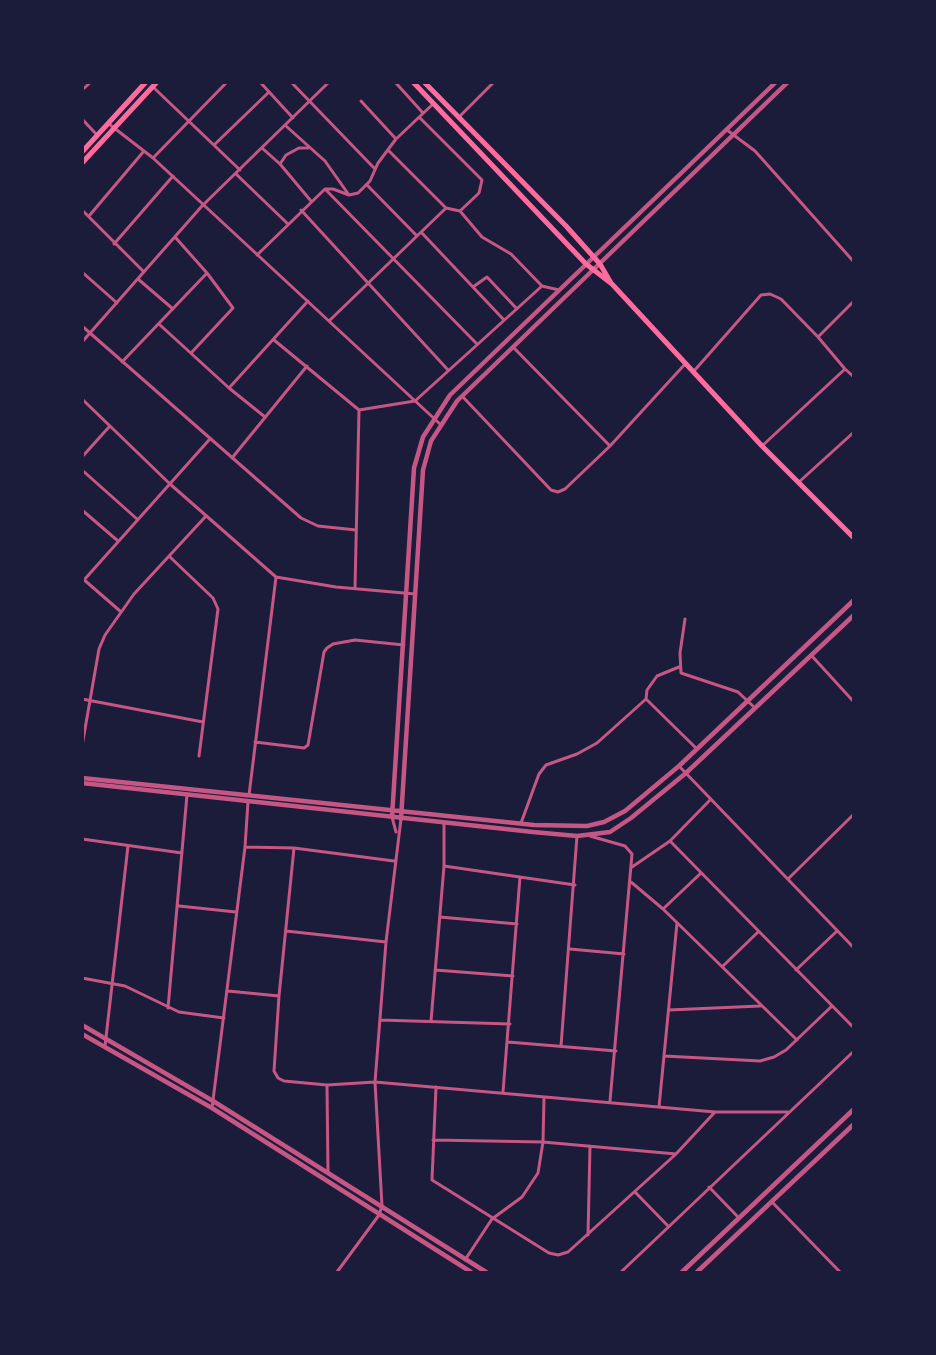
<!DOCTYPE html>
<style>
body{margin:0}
#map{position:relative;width:936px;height:1355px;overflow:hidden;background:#1b1b3a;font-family:"Fira Sans",sans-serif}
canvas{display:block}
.frame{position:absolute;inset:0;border:84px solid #1b1b3a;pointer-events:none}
</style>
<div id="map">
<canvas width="936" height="1355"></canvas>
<div class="frame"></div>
</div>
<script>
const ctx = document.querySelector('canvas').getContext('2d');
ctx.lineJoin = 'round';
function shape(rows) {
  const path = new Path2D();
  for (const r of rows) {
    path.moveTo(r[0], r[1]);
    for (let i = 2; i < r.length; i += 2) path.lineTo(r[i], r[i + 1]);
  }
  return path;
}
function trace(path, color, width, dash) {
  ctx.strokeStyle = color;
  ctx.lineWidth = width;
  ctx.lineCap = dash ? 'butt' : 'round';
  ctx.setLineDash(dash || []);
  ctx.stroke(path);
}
const minor = shape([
 [260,82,293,118],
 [291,82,375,169],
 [395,82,423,113],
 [153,87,240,170],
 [82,90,91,82],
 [361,101,396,139],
 [419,117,482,180,479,193,460,211,446,208],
 [459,117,494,82],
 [82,119,97,135],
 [109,124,153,158,440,424],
 [286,126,325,161,349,195],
 [727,130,755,151,854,262],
 [214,145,269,92],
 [262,148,280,164,311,201],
 [153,158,227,82],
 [280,164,286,155,299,148,308,148],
 [236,174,288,224],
 [367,185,417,236],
 [325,189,477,344],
 [82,210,144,272],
 [301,210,448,370],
 [460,211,482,237,511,254,542,286,559,290],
 [89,216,144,151],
 [421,232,504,320],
 [175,237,207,273],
 [114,244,173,176],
 [257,255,325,189,333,189,349,195,358,193,370,181,378,163,396,139,433,104],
 [82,272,117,303],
 [138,279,173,309],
 [473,287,487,277,517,309],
 [330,320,446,208,388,150],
 [160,325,229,388,265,417],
 [82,326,301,518,318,526,356,530],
 [274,340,359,410],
 [82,342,202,206,329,82],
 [513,347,610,446],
 [122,362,207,273,233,308,192,352],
 [845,369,854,377],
 [694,371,761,295,770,294,781,299,818,337],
 [229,388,308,301],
 [462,396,551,490,558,492,565,489,610,446,686,363],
 [82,399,170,484,276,577,336,587,415,594],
 [762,446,845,369,818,337,854,301],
 [82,457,109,427],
 [232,458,307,366],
 [82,470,137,519],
 [799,482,854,432],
 [82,510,118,541],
 [170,557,213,598,218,609,199,756],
 [82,578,120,611],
 [84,580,209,440],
 [355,588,359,410,415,401,542,286],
 [685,619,680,653,681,673,738,692,755,708],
 [811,655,854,702],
 [82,699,203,722],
 [646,699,697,749],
 [255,742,304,748,308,745,324,652,327,648,333,644,355,640,404,645],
 [82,746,99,649,105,635,134,594,206,516],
 [679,766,854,948],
 [249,795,276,577],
 [392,817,396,832],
 [521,823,539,774,546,765,577,754,597,743,646,699,647,690,657,676,679,667],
 [590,836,625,846,632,854,610,1101],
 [82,839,182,853],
 [670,841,854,1028],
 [245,847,294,848,394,861],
 [294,848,279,996,274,1071,278,1078,284,1081,327,1085,375,1082,715,1112,676,1154,543,1142,433,1140],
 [444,866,575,885],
 [632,867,670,841,711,799],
 [788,879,854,814],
 [631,882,663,909,797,1040],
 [179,906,236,912],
 [663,909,701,873],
 [440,917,517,924],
 [286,931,386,942],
 [570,949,624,954],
 [723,966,758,932],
 [435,970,513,976],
 [796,970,837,931],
 [82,978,125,986,179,1012,224,1018],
 [228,991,279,996],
 [168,1008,187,795],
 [669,1010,760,1006],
 [380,1020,510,1024],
 [431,1021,444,866,444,822],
 [508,1042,616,1051],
 [105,1046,128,846],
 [561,1046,577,836],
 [664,1056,760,1061,774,1057,786,1050,832,1006],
 [327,1085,328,1173],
 [436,1087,432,1180,549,1253,558,1255,568,1252,676,1154],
 [503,1092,520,877],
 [659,1107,677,923],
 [212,1108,245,847,248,802],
 [715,1112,788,1112],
 [709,1187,739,1218],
 [635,1192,668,1226],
 [772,1202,840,1272],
 [588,1235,590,1146],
 [465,1260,492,1219,522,1197,538,1173,543,1142,544,1098],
 [337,1272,379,1215,382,1206,375,1082,386,942,401,819],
 [621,1272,854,1051]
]);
const tertiary = shape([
 [82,778,534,825,587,826,604,822,625,811,679,766,854,600],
 [82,783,533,832,577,836,610,832,631,818,686,773,854,615],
 [392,817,414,468,423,437,450,395,776,82],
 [401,819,423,470,431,441,457,401,788,82],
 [82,1025,213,1101,486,1272],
 [82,1034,212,1108,471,1272],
 [682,1272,854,1109],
 [697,1272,854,1124]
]);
const trunk = shape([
 [413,82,586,264,612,284,762,446,854,538],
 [424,82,566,226,600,264,611,283],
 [82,152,146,82],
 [82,163,157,82]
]);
trace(minor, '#c65784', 3);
trace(tertiary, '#c65784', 4.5);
trace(trunk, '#ff6b9d', 5);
</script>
